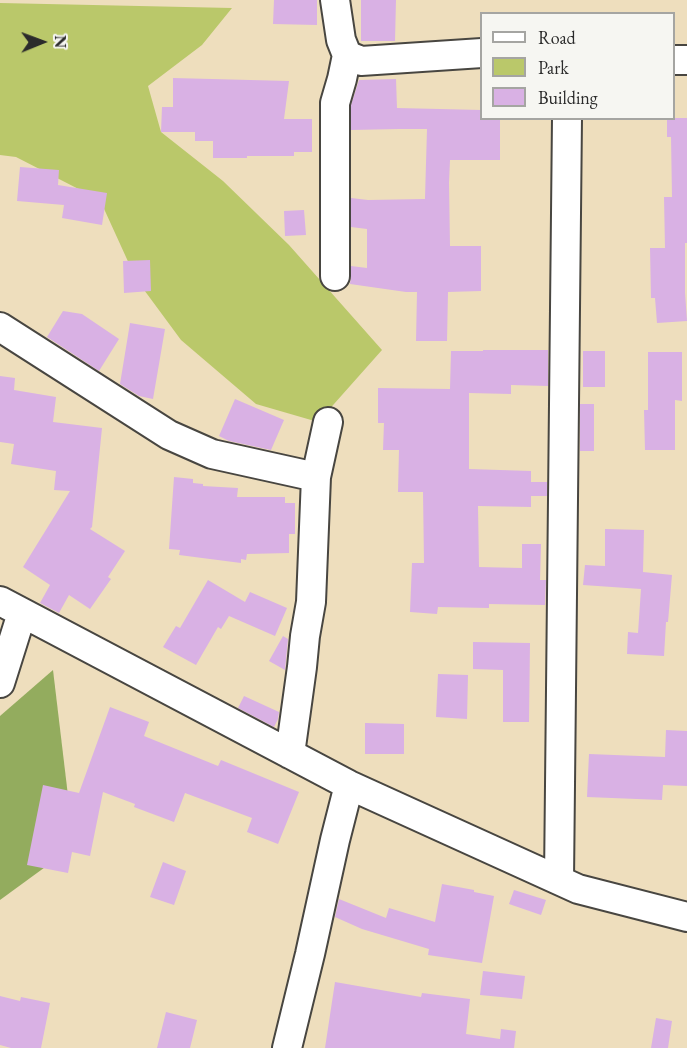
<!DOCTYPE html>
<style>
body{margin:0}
#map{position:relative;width:687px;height:1048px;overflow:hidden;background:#eedebd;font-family:"EB Garamond",serif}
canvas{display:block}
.legend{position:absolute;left:480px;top:12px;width:195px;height:108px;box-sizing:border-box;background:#f6f6f2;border:2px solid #a5a5a2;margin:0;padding:8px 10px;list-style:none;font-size:18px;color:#2b2b2b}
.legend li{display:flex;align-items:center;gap:12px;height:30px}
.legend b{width:30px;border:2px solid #a5a5a2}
.north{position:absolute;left:12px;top:12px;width:60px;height:60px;-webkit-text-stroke:4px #f6f6f2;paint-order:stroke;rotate:89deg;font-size:16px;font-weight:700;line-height:24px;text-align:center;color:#2b2b2b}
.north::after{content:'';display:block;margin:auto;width:21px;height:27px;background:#2b2b2b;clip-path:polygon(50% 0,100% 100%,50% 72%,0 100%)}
</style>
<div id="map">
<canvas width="687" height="1048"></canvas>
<ul class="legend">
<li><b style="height:8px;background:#fff"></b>Road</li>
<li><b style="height:16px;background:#bac86a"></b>Park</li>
<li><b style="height:16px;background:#d9b1e4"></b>Building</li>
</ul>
<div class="north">N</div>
</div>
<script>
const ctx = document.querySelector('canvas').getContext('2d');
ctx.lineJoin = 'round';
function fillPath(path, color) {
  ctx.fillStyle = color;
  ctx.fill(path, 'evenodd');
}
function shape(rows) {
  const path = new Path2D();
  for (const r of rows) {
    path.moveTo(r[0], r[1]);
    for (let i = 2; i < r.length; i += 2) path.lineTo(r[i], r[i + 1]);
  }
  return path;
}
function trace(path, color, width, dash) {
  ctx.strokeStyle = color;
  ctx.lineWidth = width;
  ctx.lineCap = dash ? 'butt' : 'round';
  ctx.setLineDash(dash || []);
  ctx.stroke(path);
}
const green = shape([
 [0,3,232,8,202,45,148,86,161,132,223,181,289,245,382,350,318,422,256,404,181,340,136,279,100,200,16,157,0,155]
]);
const forest = shape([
 [53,670,74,846,0,900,0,716]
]);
const building = shape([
 [274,0,317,0,317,25,273,24],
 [361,0,396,0,395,41,361,41],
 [173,78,289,81,284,119,312,119,312,152,294,152,294,156,247,156,247,158,213,158,213,141,195,141,195,132,161,132,162,107,173,107],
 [396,79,397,108,482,110,482,118,500,118,500,160,450,160,449,183,450,246,481,246,481,291,448,292,447,341,416,341,417,292,406,292,350,284,351,276,351,266,367,268,367,229,351,227,351,198,368,200,425,199,425,198,427,129,399,129,351,130,351,105,359,80],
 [667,118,687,118,687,243,685,243,685,293,687,321,657,323,655,298,651,298,650,248,665,248,664,197,672,197,671,137,667,137],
 [20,167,59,170,58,185,107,193,102,225,62,218,64,205,17,201],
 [304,210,306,235,285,236,284,211],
 [150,260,151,291,124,293,123,261],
 [63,311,82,314,119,339,99,371,47,337],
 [130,323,165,329,153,399,139,396,120,384],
 [483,350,548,350,548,386,511,385,511,394,469,393,469,469,531,471,531,482,547,482,547,496,531,496,531,507,478,506,479,567,522,568,522,544,541,544,540,580,546,580,545,605,489,604,489,608,438,607,437,614,410,612,412,563,424,563,423,492,398,492,399,450,383,450,384,423,378,423,378,388,450,389,451,351,483,351],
 [583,351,605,351,605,387,583,387],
 [648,352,682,352,682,401,675,400,675,450,645,450,644,410,648,410],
 [0,376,15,378,14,390,56,397,53,422,102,428,92,527,90,529,125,551,108,577,111,579,90,609,69,595,59,613,40,603,50,585,23,567,70,491,54,490,56,471,11,464,14,444,0,442],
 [235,399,284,420,271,450,229,441,219,436],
 [580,404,594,404,594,451,580,451],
 [174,477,193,479,193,483,203,484,203,486,238,488,237,497,285,497,285,503,295,503,295,534,289,534,289,553,247,554,246,560,241,559,241,563,179,555,180,550,169,549],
 [605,529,644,530,643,572,672,575,668,622,666,622,664,656,627,654,628,632,638,633,641,589,583,585,585,565,605,566],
 [208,580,245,602,250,592,287,608,275,636,229,616,221,629,218,627,196,665,163,647,176,626,180,628],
 [283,636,288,639,285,670,269,661],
 [473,642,530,643,529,722,503,722,503,670,473,669],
 [438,674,468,675,467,719,436,717],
 [244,696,279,712,278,719,274,727,238,708],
 [110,707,149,722,144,736,218,766,221,760,299,792,278,844,247,832,252,818,185,793,174,822,134,807,135,804,103,792,90,856,72,852,68,873,27,865,43,785,79,793],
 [365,723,404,724,404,754,365,754],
 [666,730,687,731,687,786,663,785,662,800,587,797,589,754,665,757],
 [163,862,186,871,174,905,150,897],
 [442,884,474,890,474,892,494,896,482,963,428,955,429,949,362,929,335,917,339,899,386,918,389,908,435,922],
 [514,890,546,900,541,915,509,904],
 [483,971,525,976,522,999,480,995],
 [335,982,421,997,422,993,470,999,466,1034,500,1039,501,1029,516,1031,514,1048,325,1048],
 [0,996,20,1001,21,997,50,1003,41,1048,11,1048,0,1045],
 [166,1012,197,1020,190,1048,157,1048],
 [656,1018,672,1021,668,1048,651,1048]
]);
const minor = shape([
 [347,55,361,61,482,53],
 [674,60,687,60],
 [335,276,335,103,342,79,347,55,341,40,335,0],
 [0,327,169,435,212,454,316,477],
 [0,601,349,785,578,889,687,917],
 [0,683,22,613],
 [290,754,302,667,305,636,311,602,316,477,328,422],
 [559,879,567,118],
 [287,1048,310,954,335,840,349,785]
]);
fillPath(green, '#bac86a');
fillPath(forest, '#93ac5e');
fillPath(building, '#d9b1e4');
trace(minor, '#484641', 32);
trace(minor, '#fff', 28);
</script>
